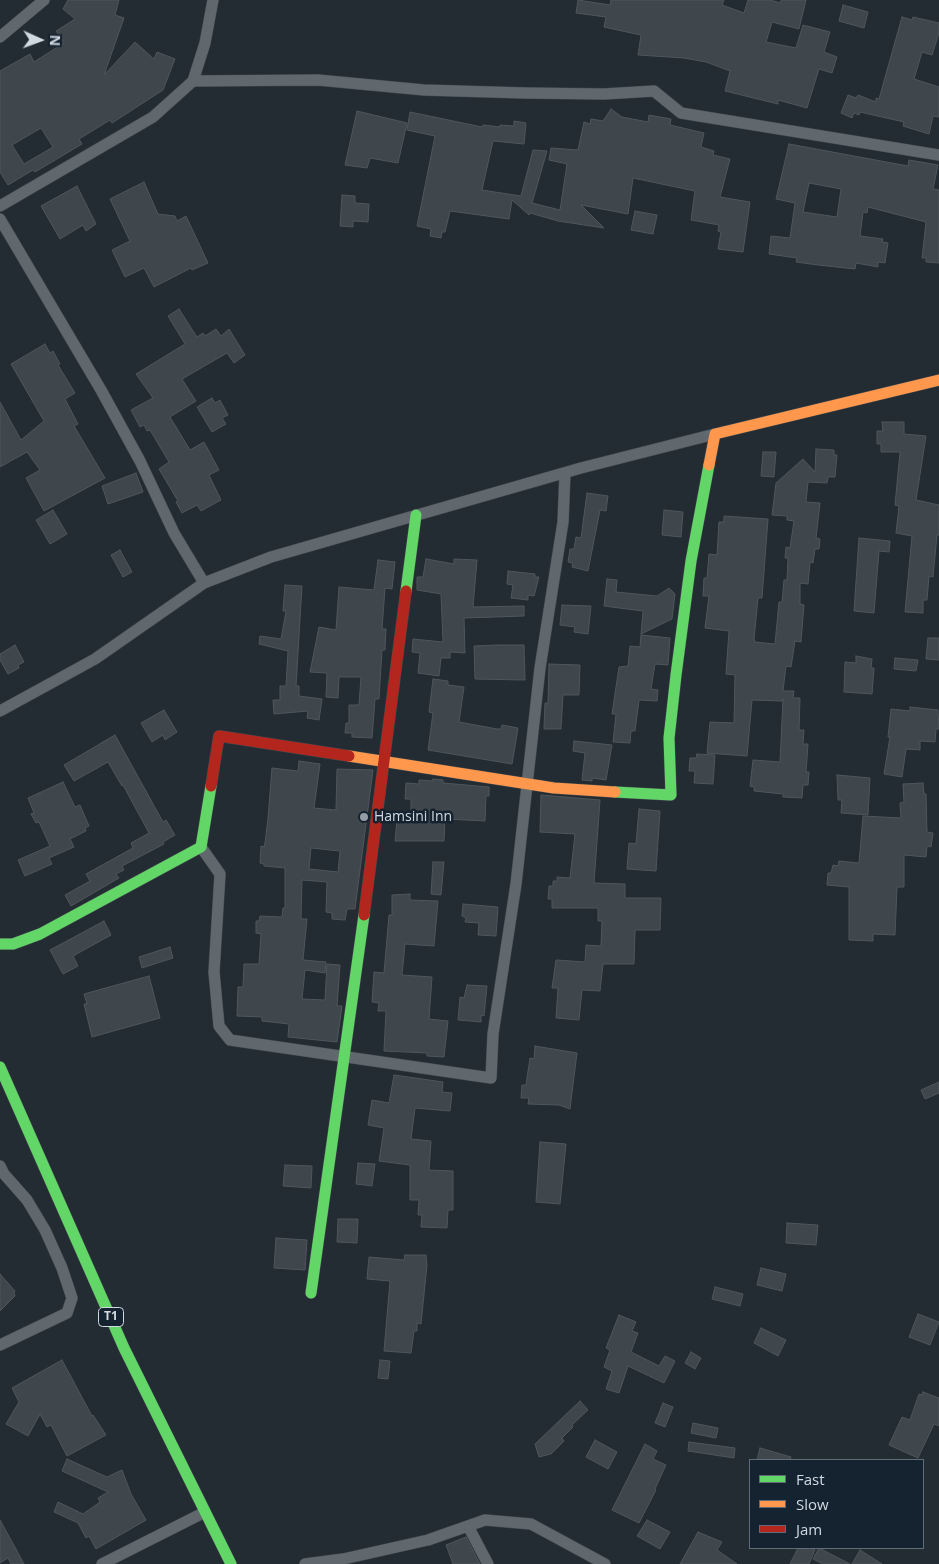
<!DOCTYPE html>
<style>
body{margin:0}
#map{position:relative;width:939px;height:1564px;overflow:hidden;background:#242c33;font-family:"Open Sans",sans-serif}
canvas{display:block}
.legend{position:absolute;left:749px;top:1459px;width:175px;height:90px;box-sizing:border-box;background:#15222f;border:1px solid #606c77;margin:0;padding:6px 9px;list-style:none;font-size:15px;color:#d1dae3}
.legend li{display:flex;align-items:center;gap:10px;height:25px}
.legend b{width:25px;border:1px solid #606c77}
.north{position:absolute;left:15px;top:15px;width:50px;height:50px;-webkit-text-stroke:4px #15222f;paint-order:stroke;rotate:92deg;font-size:14px;font-weight:700;line-height:20px;text-align:center;color:#d1dae3}
.north::after{content:'';display:block;margin:auto;width:18px;height:22px;background:#d1dae3;clip-path:polygon(50% 0,100% 100%,50% 72%,0 100%)}
</style>
<div id="map">
<canvas width="939" height="1564"></canvas>
<ul class="legend">
<li><b style="height:6px;background:#63d668"></b>Fast</li>
<li><b style="height:6px;background:#ff974d"></b>Slow</li>
<li><b style="height:6px;background:#b3261e"></b>Jam</li>
</ul>
<div class="north">N</div>
</div>
<script>
const ctx = document.querySelector('canvas').getContext('2d');
ctx.lineJoin = 'round';
function fillPath(path, color) {
  ctx.fillStyle = color;
  ctx.fill(path, 'evenodd');
}
function shape(rows) {
  const path = new Path2D();
  for (const r of rows) {
    path.moveTo(r[0], r[1]);
    for (let i = 2; i < r.length; i += 2) path.lineTo(r[i], r[i + 1]);
  }
  return path;
}
function trace(path, color, width, dash) {
  ctx.strokeStyle = color;
  ctx.lineWidth = width;
  ctx.lineCap = dash ? 'butt' : 'round';
  ctx.setLineDash(dash || []);
  ctx.stroke(path);
}
function label(font, color, halo, rows, align = 'center') {
  ctx.font = font + ' "Open Sans",sans-serif';
  ctx.lineWidth = 5;
  ctx.setLineDash([]);
  ctx.textBaseline = 'middle';
  ctx.strokeStyle = halo;
  ctx.fillStyle = color;
  for (const [text, x, y, turn = 0] of rows) {
    ctx.save();
    ctx.translate(x, y);
    ctx.rotate((+turn || 0) * Math.PI / 180);
    ctx.textAlign = isNaN(turn) ? turn : align;
    if (halo) ctx.strokeText(text, 0, 0);
    ctx.fillText(text, 0, 0);
    ctx.restore();
  }
}
const building = shape([
 [68,0,119,0,115,15,124,18,104,75,135,42,154,59,157,52,175,59,163,90,112,123,110,120,79,139,82,144,35,172,33,170,8,185,0,172,0,71,30,54,34,62,64,43,56,31,75,19,63,9,68,0],
 [41,128,53,147,24,164,12,145,41,128],
 [578,0,610,5,611,0,724,0,722,5,744,13,748,0,770,0,781,3,781,0,806,0,799,29,772,22,766,42,796,48,803,25,830,32,824,52,837,57,832,73,819,69,807,108,778,100,778,104,725,91,730,71,706,62,684,58,638,55,641,35,604,27,606,17,576,13,578,0],
 [843,5,868,12,864,28,839,21,843,5],
 [902,17,912,20,913,17,939,23,939,33,932,55,922,52,914,79,939,87,939,117,933,116,929,134,903,126,904,122,860,112,859,115,854,113,852,118,841,113,848,95,856,98,858,95,876,102,876,98,879,99,902,17],
 [611,109,622,117,648,122,649,115,671,119,670,125,704,133,701,147,714,151,713,155,730,159,720,197,750,202,743,252,718,249,721,232,718,231,719,225,691,220,695,191,633,178,628,214,581,205,604,228,558,221,530,213,529,215,512,200,509,219,450,211,445,232,442,232,441,238,430,236,431,229,417,226,435,136,407,130,410,112,482,127,483,125,500,127,500,125,514,126,514,121,526,123,524,144,493,141,482,190,521,196,533,150,547,151,532,203,560,210,567,164,549,160,551,148,578,150,584,122,590,124,591,119,603,121,611,109],
 [357,111,407,123,398,163,370,158,367,168,345,165,357,111],
 [789,144,908,166,909,160,938,165,933,189,939,190,939,263,926,262,926,258,922,258,926,222,868,207,867,213,863,212,860,236,883,239,882,242,888,243,885,263,878,262,878,267,856,263,855,269,818,265,796,262,797,258,769,254,771,236,790,238,795,203,776,199,789,144],
 [809,183,841,189,837,217,803,212,809,183],
 [144,182,158,214,175,216,177,221,186,216,208,263,192,270,191,268,154,287,144,268,125,277,112,250,130,241,110,199,144,182],
 [77,186,96,224,86,231,83,225,60,239,41,206,77,186],
 [342,195,355,196,355,203,369,204,368,222,353,221,353,227,340,226,342,195],
 [635,211,657,215,653,234,631,230,635,211],
 [179,309,197,337,203,333,205,336,216,329,221,336,229,329,245,355,234,363,227,353,182,379,196,401,170,417,190,450,204,442,219,470,209,475,221,500,201,511,197,505,182,513,176,502,178,501,159,469,169,462,150,430,147,431,144,425,140,427,131,410,153,398,136,374,185,344,168,316,179,309],
 [45,344,50,353,53,351,60,364,58,365,75,393,65,399,78,424,74,426,105,478,44,511,26,478,40,470,27,452,0,467,0,402,21,440,44,421,11,364,45,344],
 [212,398,215,403,220,400,228,415,222,418,226,424,212,432,197,407,212,398],
 [882,422,904,422,904,434,926,436,916,500,939,505,939,535,937,535,933,577,929,576,927,600,923,600,923,613,905,612,912,536,896,533,899,506,895,505,900,452,881,452,881,444,877,444,877,431,883,431,882,422],
 [816,449,834,450,834,455,837,455,835,477,828,477,827,483,808,482,806,502,820,503,816,538,820,539,819,549,815,549,813,563,810,562,808,584,800,583,800,604,804,605,801,642,795,641,791,667,786,666,783,691,794,691,793,698,800,698,799,730,804,730,803,744,808,744,806,772,809,772,808,785,803,785,802,798,783,797,783,794,754,791,754,787,750,786,753,760,780,762,783,699,782,701,752,700,747,756,707,753,710,722,734,723,735,675,726,674,729,631,705,628,709,596,703,596,704,578,707,578,709,554,717,555,719,522,724,522,724,516,768,519,762,598,758,598,754,639,755,642,775,644,779,602,782,602,784,580,787,580,788,558,785,558,786,547,790,548,794,521,787,520,787,516,772,515,776,483,803,459,815,472,816,449],
 [763,452,776,452,774,477,761,476,763,452],
 [136,473,143,492,108,504,102,486,136,473],
 [587,493,608,496,606,511,600,510,588,571,572,567,573,563,568,562,570,549,574,549,576,537,581,538,587,493],
 [53,510,67,534,50,544,36,520,53,510],
 [664,510,683,512,681,537,662,535,664,510],
 [859,538,890,541,889,552,879,551,874,613,854,611,859,538],
 [120,550,132,572,123,577,111,555,120,550],
 [426,559,454,564,454,559,477,560,473,607,524,606,524,616,464,618,465,653,450,652,450,658,441,658,439,676,418,673,420,653,412,652,413,639,443,642,441,594,417,590,417,577,423,577,426,559],
 [378,560,395,562,392,589,385,588,382,629,386,629,385,650,382,650,379,699,375,699,372,738,352,737,352,733,345,733,346,723,349,723,349,705,359,705,361,677,339,677,338,698,326,697,327,673,310,672,319,627,336,630,339,587,374,590,378,560],
 [508,571,535,574,535,577,539,577,534,596,528,595,528,600,511,598,513,585,507,584,508,571],
 [607,579,617,580,616,592,657,596,669,588,675,594,672,619,641,634,643,611,604,606,607,579],
 [285,585,302,586,296,686,299,686,299,696,322,699,319,720,307,718,308,711,274,714,273,700,280,700,280,686,286,686,288,651,259,644,260,636,281,639,286,611,283,611,285,585],
 [562,605,591,606,588,634,574,632,575,627,560,625,562,605],
 [641,635,670,638,668,665,655,664,651,689,658,690,657,701,639,700,635,731,631,731,630,743,613,742,616,714,612,714,619,667,628,666,630,646,640,647,641,635],
 [928,638,939,638,939,660,926,659,928,638],
 [15,645,24,662,18,665,19,668,8,674,0,660,0,654,15,645],
 [497,645,524,645,525,680,475,679,474,646,497,645],
 [856,656,872,659,871,668,874,668,872,694,844,692,845,662,856,663,856,656],
 [895,658,918,660,916,671,894,669,895,658],
 [549,664,580,665,579,695,563,695,561,729,544,729,545,703,548,703,549,664],
 [433,679,448,681,448,685,464,687,459,722,497,729,501,729,502,725,518,728,512,764,428,750,433,713,429,712,433,679],
 [910,707,938,710,939,729,936,729,935,742,920,741,920,750,906,749,902,777,884,774,890,737,888,737,891,709,910,711,910,707],
 [164,710,177,732,165,740,163,735,152,742,141,723,164,710],
 [115,735,163,822,166,820,175,835,163,842,164,844,122,866,124,870,116,874,119,878,71,906,65,895,90,881,86,874,133,848,131,843,149,833,123,785,122,786,108,762,74,781,64,765,115,735],
 [574,741,612,745,606,780,592,778,592,781,582,780,585,753,573,751,574,741],
 [697,754,715,755,713,784,694,783,695,771,689,771,690,758,696,758,697,754],
 [299,761,320,764,314,808,336,810,337,769,373,770,355,909,347,909,345,920,332,919,332,913,326,912,327,882,302,880,301,919,307,919,303,960,326,962,325,973,305,970,302,999,325,1000,327,964,340,965,337,1006,342,1006,337,1042,288,1037,289,1024,262,1021,262,1017,237,1016,238,987,243,987,244,964,259,964,261,934,256,933,256,921,259,921,260,916,282,917,283,908,285,908,285,868,264,866,264,864,260,863,261,846,264,847,265,843,268,818,272,768,298,771,299,761],
 [311,848,340,851,338,872,309,869,311,848],
 [837,775,870,778,868,815,841,813,842,800,838,800,837,775],
 [433,779,443,780,443,783,489,787,489,796,486,796,485,821,445,819,444,841,395,841,397,820,411,822,411,799,405,799,406,783,419,784,419,780,433,781,433,779],
 [63,782,75,807,80,805,89,826,85,828,86,831,70,839,74,847,49,858,52,864,25,876,18,860,50,846,39,822,36,823,31,814,34,813,28,798,63,782],
 [923,783,924,794,926,794,927,832,933,833,931,847,927,846,926,857,904,855,904,887,897,887,895,935,873,934,873,941,849,940,849,887,827,885,828,873,831,873,833,865,838,866,839,861,859,863,863,816,901,818,900,803,904,802,903,784,923,783],
 [541,795,600,800,594,883,625,884,625,898,661,898,660,930,635,930,634,964,603,964,600,991,582,990,579,1020,556,1018,558,988,552,988,556,960,585,962,586,945,601,946,602,921,598,921,598,908,552,908,552,899,548,899,549,886,553,886,553,881,557,881,557,877,570,878,575,834,540,832,541,795],
 [639,809,660,811,656,871,627,869,629,843,636,844,639,809],
 [433,862,444,862,441,895,431,894,433,862],
 [410,894,410,900,438,901,434,946,405,944,402,975,432,977,429,1019,448,1021,444,1057,427,1056,427,1053,384,1051,386,1011,378,1011,379,1003,372,1002,374,972,384,973,389,915,392,915,392,895,410,894],
 [463,904,498,907,496,936,478,935,479,923,465,922,466,918,462,916,463,904],
 [104,921,111,935,73,956,78,966,63,974,50,950,104,921],
 [170,947,173,958,142,968,139,957,170,947],
 [149,976,160,1018,92,1037,84,1004,87,1004,84,994,149,976],
 [467,985,487,986,484,1016,481,1015,481,1022,458,1020,460,997,464,998,467,985],
 [535,1046,577,1053,570,1109,559,1105,528,1104,529,1098,521,1098,522,1085,526,1085,530,1058,534,1059,535,1046],
 [394,1075,443,1082,442,1092,452,1093,450,1111,415,1108,411,1139,431,1141,429,1170,453,1171,453,1210,448,1210,447,1228,421,1227,422,1215,418,1215,419,1200,410,1200,410,1165,379,1161,384,1128,368,1125,372,1100,389,1103,394,1075],
 [939,1082,939,1093,925,1099,921,1090,939,1082],
 [540,1142,566,1144,560,1204,536,1202,540,1142],
 [358,1163,375,1164,372,1186,356,1184,358,1163],
 [285,1165,312,1166,311,1188,283,1186,285,1165],
 [338,1219,358,1219,357,1243,337,1242,338,1219],
 [787,1223,818,1225,816,1245,786,1243,787,1223],
 [276,1238,307,1240,305,1270,274,1268,276,1238],
 [405,1255,426,1255,427,1265,421,1324,417,1323,417,1331,414,1331,411,1353,384,1351,390,1281,367,1279,369,1257,404,1260,405,1255],
 [761,1268,786,1274,782,1291,757,1285,761,1268],
 [0,1274,15,1291,14,1293,15,1296,0,1311,0,1274],
 [715,1287,743,1294,740,1306,712,1299,715,1287],
 [918,1314,939,1322,930,1345,909,1337,918,1314],
 [619,1315,636,1322,632,1331,638,1333,631,1352,659,1366,665,1356,675,1361,664,1383,628,1366,619,1393,606,1389,612,1371,604,1367,610,1350,606,1348,619,1315],
 [761,1328,786,1340,778,1356,754,1343,761,1328],
 [691,1352,701,1358,695,1369,685,1363,691,1352],
 [62,1360,92,1416,93,1415,106,1435,67,1456,51,1425,47,1427,40,1414,28,1436,6,1424,19,1402,12,1388,62,1360],
 [380,1360,390,1361,388,1379,378,1378,380,1360],
 [923,1392,939,1398,939,1426,934,1424,918,1458,889,1445,902,1417,910,1420,919,1394,922,1395,923,1392],
 [580,1401,588,1410,572,1425,573,1427,562,1438,564,1441,551,1454,539,1457,535,1444,580,1401],
 [663,1403,673,1407,665,1427,655,1423,663,1403],
 [693,1423,718,1428,716,1438,691,1433,693,1423],
 [595,1440,617,1452,608,1469,586,1457,595,1440],
 [689,1442,735,1448,734,1458,688,1451,689,1442],
 [645,1444,657,1451,653,1459,666,1465,655,1489,656,1490,639,1523,612,1510,645,1444],
 [760,1448,791,1457,790,1460,757,1460,760,1448],
 [67,1459,107,1477,122,1470,131,1494,146,1520,96,1549,89,1536,86,1538,78,1523,54,1512,58,1502,83,1514,100,1502,98,1498,108,1492,62,1471,67,1459],
 [0,1520,16,1549,24,1564,11,1564,8,1558,0,1563,0,1520],
 [647,1520,670,1532,660,1549,637,1536,647,1520],
 [698,1532,722,1542,717,1550,737,1564,680,1564,698,1532],
 [466,1537,480,1564,453,1564,446,1545,466,1537],
 [798,1548,810,1548,815,1550,809,1564,790,1564,798,1548],
 [819,1548,850,1564,823,1564,813,1559,819,1548],
 [860,1550,882,1564,852,1564,860,1550]
]);
const street = shape([
 [0,37,44,0],
 [193,81,318,80,424,90,525,93,604,94,654,91,681,113,939,155],
 [0,206,153,117,193,81,205,43,213,0],
 [0,219,101,390,140,461,174,533,204,583],
 [0,711,95,659,204,583,271,557,581,468,715,434],
 [201,847,220,874,214,972,219,1026,230,1040,491,1078,493,1034,516,884,540,668,563,522,565,473],
 [0,1166,4,1174,27,1200,45,1230,62,1268,72,1298,67,1313,0,1345],
 [468,1526,488,1564],
 [102,1564,205,1512],
 [305,1564,343,1559,428,1540,485,1520,531,1524,605,1564]
]);
const fast = shape([
 [406,591,416,515],
 [615,792,671,795,669,738,676,675,691,561,709,465],
 [0,944,13,944,40,934,201,847,211,786],
 [0,1067,124,1348,231,1564],
 [311,1293,364,915]
]);
const slow = shape([
 [709,465,715,434,939,380],
 [349,756,554,788,615,792]
]);
const jam = shape([
 [211,786,219,736,349,756],
 [364,915,406,591]
]);
const markers = [
 [364,817,5,"#949da5"]
];
const shields = [
 [111,1317,25]
];
const shieldNames = [
 ["T1",111,1317]
];
const poiNames = [
 ["Hamsini Inn",374,817]
];
fillPath(building, '#3f464c');
trace(building, '#4f565c', 1);
trace(street, '#41484e', 12);
trace(fast, '#41484e', 12);
trace(slow, '#41484e', 12);
trace(jam, '#41484e', 12);
trace(street, '#60676d', 11);
trace(fast, '#63d668', 11);
trace(slow, '#ff974d', 11);
trace(jam, '#b3261e', 11);
for (const [x, y, r, color] of markers) {
  const dot = new Path2D();
  dot.arc(x, y, r, 0, 2 * Math.PI);
  ctx.fillStyle = color;
  ctx.fill(dot);
  trace(dot, '#15222f', 2);
}
for (const [x, y, w] of shields) {
  const box = new Path2D();
  box.roundRect(x - w / 2, y - 9.5, w, 19, 4);
  ctx.fillStyle = '#15222f';
  ctx.fill(box);
  trace(box, '#d1dae3', 1);
}
label('bold 12px', '#d1dae3', null, shieldNames);
label('14px', '#d1dae3', '#15222f', poiNames, 'left');
</script>
